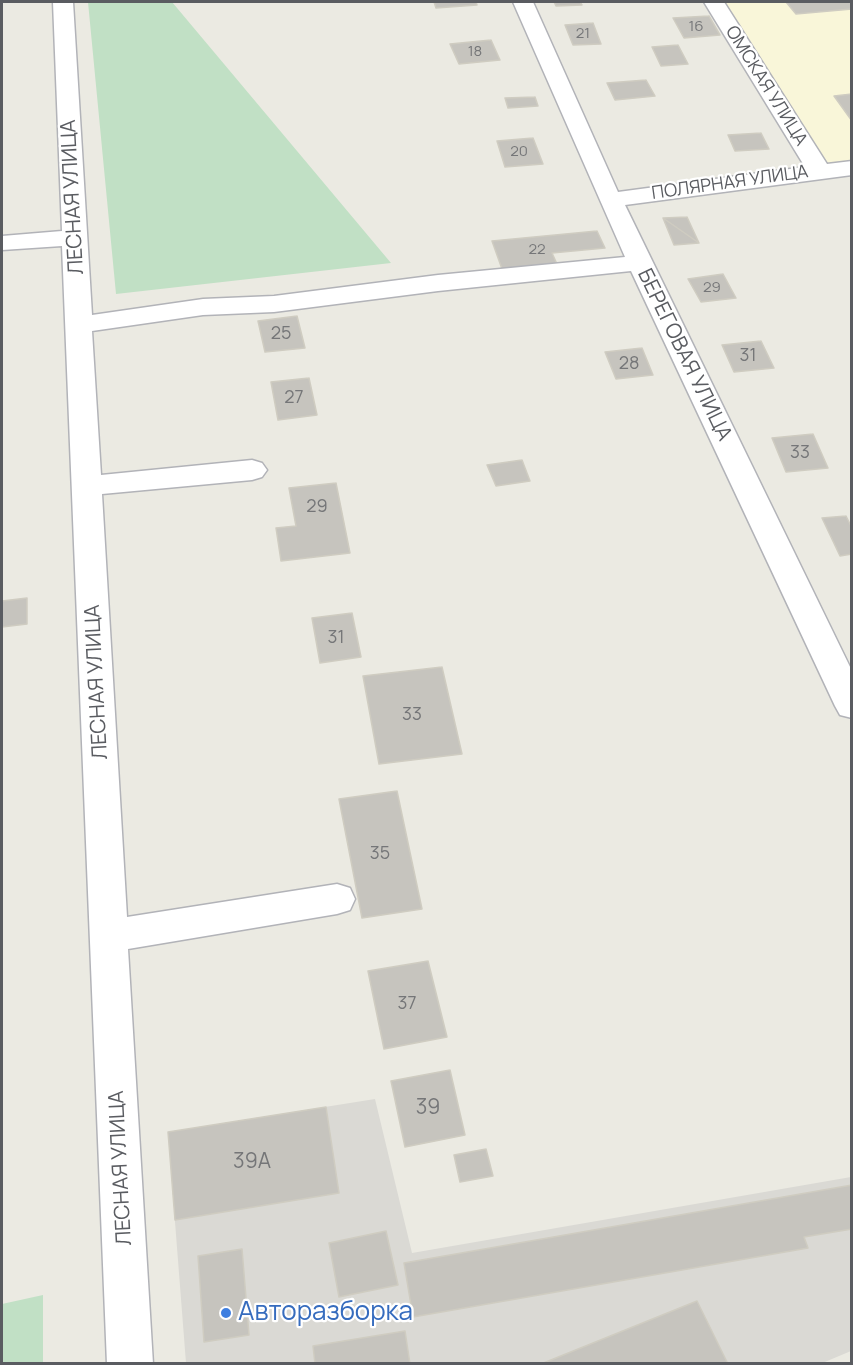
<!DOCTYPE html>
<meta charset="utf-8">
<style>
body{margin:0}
#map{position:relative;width:853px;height:1365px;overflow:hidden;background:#ebeae2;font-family:Manrope,sans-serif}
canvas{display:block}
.frame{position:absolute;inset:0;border:3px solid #5a5c61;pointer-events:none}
</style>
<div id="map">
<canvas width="853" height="1365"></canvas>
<div class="frame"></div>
</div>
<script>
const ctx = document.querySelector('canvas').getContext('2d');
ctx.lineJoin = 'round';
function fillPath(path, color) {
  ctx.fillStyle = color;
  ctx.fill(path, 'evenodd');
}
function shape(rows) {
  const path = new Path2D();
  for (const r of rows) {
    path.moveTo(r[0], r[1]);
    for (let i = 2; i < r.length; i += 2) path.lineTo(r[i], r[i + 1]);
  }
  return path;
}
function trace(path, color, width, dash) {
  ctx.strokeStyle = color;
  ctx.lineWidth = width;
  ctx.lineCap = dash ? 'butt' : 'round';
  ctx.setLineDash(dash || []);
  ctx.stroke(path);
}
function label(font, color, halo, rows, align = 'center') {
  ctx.font = font + ' Manrope,sans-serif';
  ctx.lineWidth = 4.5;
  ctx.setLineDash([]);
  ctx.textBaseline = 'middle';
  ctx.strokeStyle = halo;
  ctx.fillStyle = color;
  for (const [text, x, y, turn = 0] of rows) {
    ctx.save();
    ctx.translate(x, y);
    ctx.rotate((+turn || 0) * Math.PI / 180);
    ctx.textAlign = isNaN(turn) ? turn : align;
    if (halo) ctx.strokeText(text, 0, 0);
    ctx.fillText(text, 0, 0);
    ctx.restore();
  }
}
const commercial = shape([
 [714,2,851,2,851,168,819,171]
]);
const industrial = shape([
 [375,1099,412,1253,851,1177,851,1351,820,1364,186,1363,168,1132]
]);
const green = shape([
 [88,2,172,2,391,263,116,294],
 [43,1295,43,1363,2,1363,2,1304]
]);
const building = shape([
 [434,2,476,2,477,5,436,8,434,2],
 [554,2,580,2,582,5,556,6,554,2],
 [786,2,852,2,852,9,796,14,786,2],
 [709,16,720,35,684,38,673,18,709,16],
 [593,23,601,44,573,45,565,25,593,23],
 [491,40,500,60,459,64,450,44,491,40],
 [678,45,688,64,661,66,652,47,678,45],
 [646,80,655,96,615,100,607,83,646,80],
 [852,94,852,121,834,96,852,94],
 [535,97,538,106,508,108,505,98,535,97],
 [761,133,769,149,735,151,728,135,761,133],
 [533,138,543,164,505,167,497,141,533,138],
 [687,217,699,243,663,218,687,217],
 [663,218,699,243,674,245,663,218],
 [597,231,605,248,552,253,557,264,502,269,492,241,597,231],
 [723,274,736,298,701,302,688,279,723,274],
 [297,316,305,348,265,352,258,321,297,316],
 [761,341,774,368,734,372,722,345,761,341],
 [642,348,653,375,616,379,605,352,642,348],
 [309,378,317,415,278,420,271,382,309,378],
 [813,434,828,468,786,472,772,438,813,434],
 [522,460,530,481,496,486,487,465,522,460],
 [336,483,350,553,281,561,276,528,296,526,289,488,336,483],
 [846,516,852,528,852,554,840,556,822,518,846,516],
 [27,598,27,624,2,627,2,601,27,598],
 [352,613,361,657,320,663,312,618,352,613],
 [442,667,462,754,379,764,363,676,442,667],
 [397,791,422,909,362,918,339,799,397,791],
 [428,961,447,1037,384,1049,368,971,428,961],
 [450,1070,465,1135,405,1147,391,1081,450,1070],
 [326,1107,339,1193,175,1220,168,1132,326,1107],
 [486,1149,493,1176,460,1182,454,1155,486,1149],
 [852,1185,852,1229,804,1237,808,1248,413,1317,404,1263,852,1185],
 [386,1231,398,1285,339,1297,329,1243,386,1231],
 [242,1249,249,1335,204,1342,198,1256,242,1249],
 [697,1301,728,1364,541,1364,697,1301],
 [405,1331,410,1364,315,1364,313,1346,405,1331]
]);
const minor = shape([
 [53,2,73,2,92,315,203,299,274,296,438,275,625,257,513,2,533,2,618,192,805,167,704,2,724,2,827,164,852,161,852,175,625,205,852,671,852,718,840,715,835,706,631,271,438,291,274,312,203,315,92,331,101,475,252,460,262,463,267,470,262,477,252,480,102,494,127,917,337,884,350,888,355,899,350,910,337,914,128,949,153,1364,107,1364,62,246,2,250,2,236,62,231,53,2]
]);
const markers = [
 [226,1313,6,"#3f7fe0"]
];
const farNumbernames = [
 ["16",696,27],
 ["21",583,34],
 ["18",475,52],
 ["20",519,152],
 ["22",537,250],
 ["29",712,288]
];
const farStreetnames = [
 ["ОМСКАЯ УЛИЦА",766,86,58],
 ["ПОЛЯРНАЯ УЛИЦА",730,183,-8]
];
const numberNames = [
 ["25",281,334],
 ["31",748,356],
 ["28",629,364],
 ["27",294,398],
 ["33",800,453],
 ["29",317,507],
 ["31",336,638],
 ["33",412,715],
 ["35",380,854],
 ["37",407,1004]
];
const streetNames = [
 ["ЛЕСНАЯ УЛИЦА",73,197,-93],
 ["БЕРЕГОВАЯ УЛИЦА",684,355,64],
 ["ЛЕСНАЯ УЛИЦА",97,682,-93],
 ["ЛЕСНАЯ УЛИЦА",121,1168,-93]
];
const nearNumbernames = [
 ["39",428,1108],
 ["39А",252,1162]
];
const nearShopnames = [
 ["Авторазборка",238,1313]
];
fillPath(commercial, '#f9f6d9');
fillPath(industrial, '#dad9d4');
fillPath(green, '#c1e0c5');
fillPath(building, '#c6c4be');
trace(building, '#cfccc1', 1.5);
trace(minor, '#b2b3b8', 3);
fillPath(minor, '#fff');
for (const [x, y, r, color] of markers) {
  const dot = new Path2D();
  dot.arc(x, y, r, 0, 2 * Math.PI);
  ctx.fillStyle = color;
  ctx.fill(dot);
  trace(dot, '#fff', 2);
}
label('15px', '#757678', null, farNumbernames);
label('18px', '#5a5c61', '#fff', farStreetnames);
label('18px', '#757678', null, numberNames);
label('21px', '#5a5c61', '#fff', streetNames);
label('21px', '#757678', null, nearNumbernames);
label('26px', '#366cbe', '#fff', nearShopnames, 'left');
</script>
